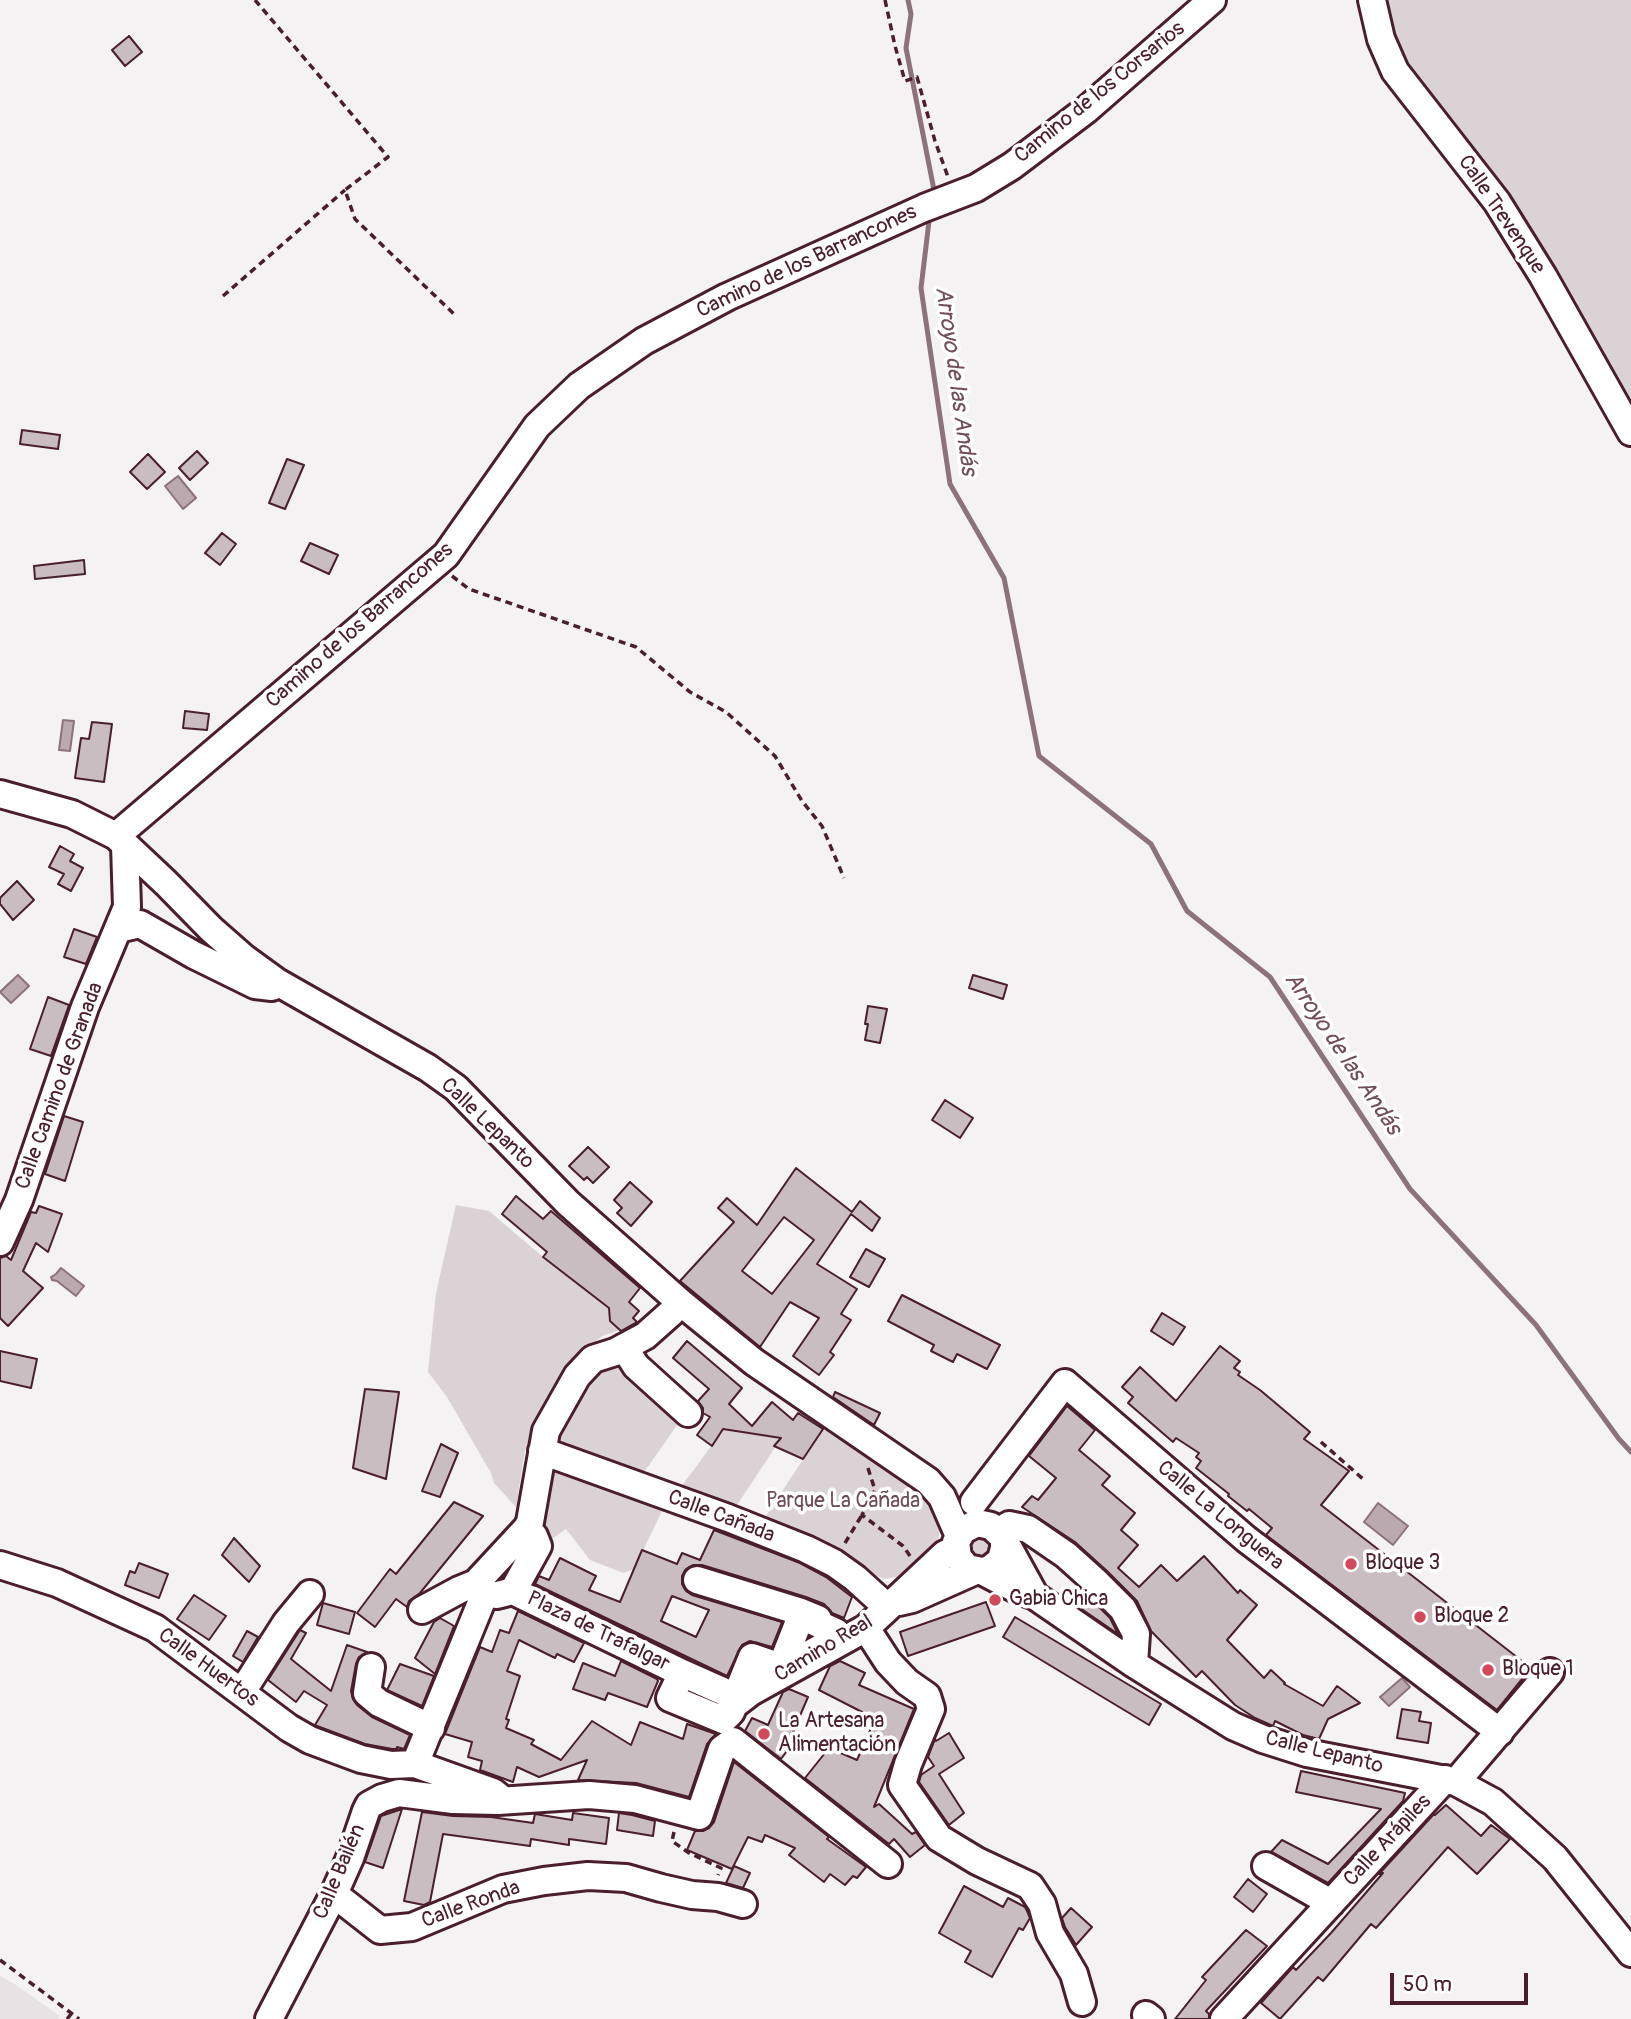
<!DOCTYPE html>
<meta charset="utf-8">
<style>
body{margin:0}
#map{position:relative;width:1631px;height:2019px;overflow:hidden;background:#f4f2f2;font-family:Pangolin,sans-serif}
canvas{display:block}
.scale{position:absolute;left:1390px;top:1973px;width:138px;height:32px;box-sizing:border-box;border:4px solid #4a1f2b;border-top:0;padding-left:9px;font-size:21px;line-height:24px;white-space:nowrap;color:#4a1f2b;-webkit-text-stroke:5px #fff;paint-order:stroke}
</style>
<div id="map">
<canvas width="1631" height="2019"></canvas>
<div class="scale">50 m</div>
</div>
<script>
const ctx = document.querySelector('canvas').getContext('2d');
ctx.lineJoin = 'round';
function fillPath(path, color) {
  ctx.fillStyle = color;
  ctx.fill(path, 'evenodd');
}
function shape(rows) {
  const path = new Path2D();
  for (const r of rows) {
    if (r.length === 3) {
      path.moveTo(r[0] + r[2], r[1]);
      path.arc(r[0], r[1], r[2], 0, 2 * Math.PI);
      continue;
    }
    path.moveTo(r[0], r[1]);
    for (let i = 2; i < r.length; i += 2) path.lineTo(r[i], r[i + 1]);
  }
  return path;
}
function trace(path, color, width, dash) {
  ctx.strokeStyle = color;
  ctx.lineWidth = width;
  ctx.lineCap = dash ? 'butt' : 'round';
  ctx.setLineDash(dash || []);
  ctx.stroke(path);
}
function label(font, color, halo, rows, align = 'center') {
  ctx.font = font + ' Pangolin,sans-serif';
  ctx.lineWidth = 7;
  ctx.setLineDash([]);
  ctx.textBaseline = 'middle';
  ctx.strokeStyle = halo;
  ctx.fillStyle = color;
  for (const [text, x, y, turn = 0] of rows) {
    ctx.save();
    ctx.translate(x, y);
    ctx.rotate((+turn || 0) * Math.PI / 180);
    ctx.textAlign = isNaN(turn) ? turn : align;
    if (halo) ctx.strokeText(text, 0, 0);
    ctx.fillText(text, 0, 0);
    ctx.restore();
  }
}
const built = shape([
 [0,1976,13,1983,60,2016,57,2019,0,2019]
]);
const green = shape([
 [1383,0,1631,0,1631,408,1401,62],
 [456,1205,489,1211,543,1257,609,1308,620,1330,602,1336,587,1348,563,1377,541,1411,525,1450,516,1507,494,1483,491,1473,447,1397,428,1372,436,1293],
 [616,1359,682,1418,642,1475,549,1446,585,1375],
 [713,1428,782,1437,733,1511,681,1487,718,1437],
 [823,1429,920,1489,929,1497,939,1518,940,1529,938,1541,933,1551,906,1575,885,1579,873,1575,815,1545,762,1522],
 [547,1461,664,1507,634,1569,623,1573,590,1560,566,1529,552,1539,543,1521],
 [980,1547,11]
]);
const water = shape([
 [178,476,196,498,183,509,165,486,178,476],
 [63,720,74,721,70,751,59,750,63,720],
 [18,975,29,986,11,1003,0,992,18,975],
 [61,1268,84,1286,76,1296,57,1281,52,1280,51,1277,56,1274,61,1268],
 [1378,1503,1408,1526,1393,1545,1364,1522,1378,1503],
 [1402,1678,1410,1687,1389,1706,1380,1697,1402,1678]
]);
const stream = shape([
 [908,0,911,14,906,48,934,190,933,197],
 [930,213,921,288,950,484,1004,578,1039,756,1151,844,1187,911,1270,977,1410,1189,1536,1325,1619,1439,1631,1452]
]);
const building = shape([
 [129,36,142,52,125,66,112,50,129,36],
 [22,430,60,435,58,449,20,444,22,430],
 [197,451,208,463,190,480,179,468,197,451],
 [148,454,165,472,147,489,130,472,148,454],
 [287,459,304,465,285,509,269,503,287,459],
 [222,533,236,544,220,565,205,553,222,533],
 [310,543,338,555,329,574,301,561,310,543],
 [84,560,85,574,35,579,34,566,84,560],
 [185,711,209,714,207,730,183,728,185,711],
 [92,722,112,724,104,782,75,778,81,738,89,739,92,722],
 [60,846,74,854,70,861,83,868,71,891,58,884,64,874,49,867,60,846],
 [17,881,34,900,13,920,0,904,0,898,17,881],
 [74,929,97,937,86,964,64,957,74,929],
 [973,975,1007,985,1003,999,969,988,973,975],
 [48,997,69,1005,51,1056,30,1049,48,997],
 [868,1006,887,1009,880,1043,865,1040,868,1024,865,1024,868,1006],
 [945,1100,973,1118,960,1138,932,1120,945,1100],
 [64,1116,83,1122,65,1181,45,1174,64,1116],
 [588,1147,609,1167,593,1183,587,1177,584,1180,569,1166,588,1147],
 [796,1168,852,1212,860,1201,880,1218,872,1231,851,1214,817,1264,857,1289,841,1314,851,1320,830,1352,834,1355,819,1375,793,1356,819,1318,790,1302,760,1347,680,1281,734,1222,718,1208,727,1198,757,1225,796,1168],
 [784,1217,814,1240,772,1294,742,1271,784,1217],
 [630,1182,652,1202,631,1226,617,1213,622,1208,614,1200,630,1182],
 [516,1196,543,1219,551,1211,640,1288,629,1302,639,1311,633,1318,637,1322,621,1331,610,1321,609,1308,543,1257,547,1252,502,1214,516,1196],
 [39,1206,62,1214,48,1252,36,1243,23,1271,43,1288,8,1326,0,1318,0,1258,6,1256,11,1260,31,1212,36,1213,39,1206],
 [866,1249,885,1259,869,1287,850,1277,866,1249],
 [902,1295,1000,1345,987,1369,957,1354,953,1362,931,1351,934,1345,888,1321,902,1295],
 [1162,1313,1185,1327,1173,1345,1151,1331,1162,1313],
 [687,1341,742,1388,729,1404,752,1426,772,1402,793,1420,798,1413,823,1429,803,1459,774,1446,781,1438,723,1429,712,1446,697,1435,710,1417,703,1413,703,1408,698,1401,709,1389,673,1358,687,1341],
 [1220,1346,1240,1361,1234,1368,1240,1372,1238,1375,1260,1390,1310,1432,1304,1439,1349,1471,1321,1505,1531,1668,1497,1710,1266,1535,1272,1528,1249,1509,1247,1511,1228,1496,1229,1494,1196,1468,1201,1461,1196,1457,1199,1453,1176,1438,1173,1442,1128,1403,1133,1397,1122,1387,1140,1367,1176,1401,1220,1346],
 [0,1351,37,1359,31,1388,0,1381,0,1351],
 [365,1389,399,1392,386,1479,353,1468,365,1389],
 [835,1392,880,1413,874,1425,833,1397,835,1392],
 [1067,1406,1095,1430,1079,1450,1110,1476,1102,1485,1135,1513,1121,1530,1138,1545,1118,1568,1139,1587,1161,1565,1177,1581,1204,1556,1238,1593,1240,1590,1257,1605,1227,1640,1264,1678,1271,1670,1285,1683,1284,1684,1323,1706,1337,1686,1360,1703,1328,1719,1319,1739,1303,1735,1275,1721,1273,1726,1255,1718,1235,1705,1202,1671,1196,1677,1151,1631,1137,1601,1107,1571,1075,1542,1022,1507,1032,1496,1038,1500,1056,1478,1029,1456,1067,1406],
 [441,1444,458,1453,440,1497,422,1491,441,1444],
 [454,1502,483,1516,420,1593,409,1601,407,1607,396,1599,375,1627,357,1613,390,1569,396,1574,454,1502],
 [714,1530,800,1563,826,1577,852,1597,844,1618,832,1613,824,1604,806,1597,702,1565,693,1565,686,1569,682,1576,682,1584,686,1591,692,1595,782,1622,772,1647,750,1641,742,1645,727,1676,535,1584,539,1576,549,1580,560,1558,596,1576,589,1590,620,1602,642,1550,677,1564,682,1553,700,1560,714,1530],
 [672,1596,709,1610,696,1637,661,1621,672,1596],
 [234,1538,260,1566,249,1582,222,1555,234,1538],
 [139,1563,168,1574,159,1598,125,1585,130,1571,135,1573,139,1563],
 [194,1595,226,1616,209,1640,177,1619,194,1595],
 [1087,1595,1110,1618,1118,1634,1080,1608,1088,1599,1087,1595],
 [986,1602,995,1626,908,1656,900,1632,986,1602],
 [323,1603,355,1612,349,1634,317,1625,323,1603],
 [518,1611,584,1643,574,1662,557,1654,555,1658,519,1640,507,1671,520,1676,506,1719,509,1720,506,1728,534,1740,531,1744,561,1760,592,1721,631,1745,640,1722,683,1739,687,1724,713,1733,716,1734,707,1744,689,1797,636,1783,578,1780,587,1760,539,1777,517,1767,513,1782,480,1770,482,1761,468,1757,472,1742,445,1734,480,1647,492,1652,500,1630,509,1633,518,1611],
 [1015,1617,1161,1704,1149,1725,1003,1637,1015,1617],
 [440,1618,454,1626,435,1674,415,1658,434,1622,440,1618],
 [300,1630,306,1633,291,1659,331,1691,347,1645,367,1652,359,1657,356,1664,351,1691,353,1699,357,1705,372,1717,410,1735,404,1749,397,1747,397,1749,392,1749,365,1744,317,1726,315,1725,327,1705,304,1691,296,1702,268,1680,300,1630],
 [247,1631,258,1637,243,1662,233,1656,247,1631],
 [621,1661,657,1679,658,1681,647,1707,608,1693,605,1700,573,1689,583,1663,615,1676,621,1661],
 [840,1661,865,1673,859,1685,914,1709,874,1807,879,1804,912,1834,916,1832,925,1845,910,1857,894,1839,889,1844,805,1778,829,1748,857,1760,872,1726,859,1720,862,1712,819,1690,830,1666,840,1661],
 [400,1664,434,1676,422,1706,387,1690,400,1664],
 [789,1689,808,1697,793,1732,799,1735,781,1759,745,1731,752,1718,768,1725,783,1692,789,1689],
 [1402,1709,1421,1712,1419,1721,1431,1723,1428,1743,1397,1738,1402,1709],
 [949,1733,964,1758,939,1774,964,1813,949,1825,919,1782,921,1775,934,1766,928,1757,935,1739,936,1741,949,1733],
 [734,1762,829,1837,827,1839,866,1867,857,1878,853,1876,845,1885,830,1874,824,1882,789,1855,795,1848,765,1835,762,1842,748,1837,732,1869,687,1850,695,1831,703,1831,709,1828,714,1822,734,1762],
 [1301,1771,1405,1793,1403,1801,1328,1883,1271,1852,1282,1840,1328,1864,1381,1809,1296,1792,1301,1771],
 [1446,1805,1481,1836,1491,1825,1510,1839,1477,1874,1448,1847,1376,1928,1371,1924,1323,1981,1318,1977,1280,2019,1261,2003,1293,1967,1296,1970,1331,1933,1383,1873,1379,1874,1434,1814,1435,1815,1446,1805],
 [402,1809,383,1868,365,1862,381,1816,402,1809],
 [422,1812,453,1816,491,1817,533,1823,535,1814,572,1820,573,1813,609,1818,606,1844,569,1839,569,1845,531,1839,530,1846,443,1834,430,1902,424,1905,404,1901,422,1812],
 [619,1813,632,1815,655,1821,653,1836,617,1830,619,1813],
 [734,1866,750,1873,743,1888,726,1883,734,1866],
 [1248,1879,1267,1894,1253,1912,1234,1897,1248,1879],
 [964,1886,1003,1907,1008,1898,1025,1907,1027,1911,1030,1918,1023,1930,1019,1928,992,1977,965,1962,971,1951,939,1933,964,1886],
 [1071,1908,1092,1927,1076,1945,1065,1927,1062,1918,1071,1908],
 [1246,1930,1267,1946,1206,2011,1209,2014,1209,2019,1175,2019,1206,1980,1202,1977,1246,1930]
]);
const path = shape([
 [255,0,388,157,345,190,355,219,455,315],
 [885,0,895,46,905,81,917,77,935,141,948,177],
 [223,296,345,190],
 [452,576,469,589,636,647,690,692,726,712,775,756,802,801,822,826,844,878],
 [1321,1442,1363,1479],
 [868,1468,875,1490,862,1515,903,1546,910,1556],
 [845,1543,862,1515],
 [674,1832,672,1841,689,1853,721,1868,718,1875],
 [0,1960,79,2019],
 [67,2019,72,2013]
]);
const minor = shape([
 [1372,0,1381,39,1395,71,1497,202,1543,276,1631,432],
 [0,794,72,814,116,836,166,883,211,929,244,958,277,982,428,1068,456,1088,568,1203,680,1302,754,1362,928,1481,942,1497,959,1536],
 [116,836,446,555,537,426,579,386,644,341,727,297,924,208,976,188,1012,166,1086,110,1212,0],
 [118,929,140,924,194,955,255,985,272,987],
 [0,1242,19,1200,85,1007,127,907,125,845],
 [624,1347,636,1366,688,1413],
 [542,1451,728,1518,806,1549,834,1563,855,1578,887,1607],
 [974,1502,1065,1383,1246,1539,1500,1732],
 [999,1532,1009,1525,1028,1529,1066,1555,1096,1582,1123,1609,1136,1634,1134,1664],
 [1004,1541,1004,1548,1001,1560,990,1569,982,1571,967,1568,958,1557,956,1542,963,1530,977,1523,991,1526,1002,1536,1035,1596],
 [0,1565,57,1583,155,1628,289,1728,310,1740,361,1759,391,1765,415,1764,493,1792,498,1796],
 [982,1571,1018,1590,1035,1596,1134,1664,1233,1726,1263,1739,1307,1753,1456,1782,1493,1802,1555,1858,1631,1953],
 [697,1580,801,1612,818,1619],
 [513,1591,682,1673],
 [497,1595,513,1591,538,1546,534,1536,527,1528],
 [899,1602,912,1599,975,1571],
 [422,1610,459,1590,476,1583,527,1528,530,1522,546,1431,577,1376,593,1359,615,1352,645,1336,672,1312,680,1302],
 [801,1616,836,1632,838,1638,749,1688,741,1684,752,1657,781,1667,801,1616],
 [866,1628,888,1662,907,1682,927,1696,931,1709,908,1764,902,1785,939,1838,977,1861,1030,1886,1042,1904,1050,1933,1074,1974,1082,2002],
 [371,1667,367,1693,379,1703,431,1728],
 [240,1690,249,1681,286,1623,310,1594],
 [734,1705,727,1693,682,1673,670,1698,723,1720,731,1712,734,1705,751,1692,866,1628,945,1554,956,1549],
 [733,1741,888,1864],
 [415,1764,483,1598,476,1583],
 [1456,1782,1550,1672],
 [1266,1866,1331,1903],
 [334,1894,380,1930,412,1927,503,1889,544,1881,588,1876,626,1878,661,1888,692,1895,718,1897,743,1904],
 [1146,2015,1151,2019],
 [269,2019,334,1894,350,1858,366,1811,369,1805,382,1798,399,1793,453,1800,498,1801,589,1795,635,1799,699,1816,722,1749,733,1741],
 [1224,2019,1445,1779]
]);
const markers = [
 [1351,1564,7,"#d1495b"],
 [995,1600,7,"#d1495b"],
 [1420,1617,7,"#d1495b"],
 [1488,1670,7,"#d1495b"],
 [764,1734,7,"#d1495b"]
];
const streetNames = [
 ["Camino de los Corsarios",1100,93,-39],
 ["Calle Trevenque",1501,215,56],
 ["Camino de los Barrancones",807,262,-25],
 ["Camino de los Barrancones",360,626,-41],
 ["Calle Camino de Granada",60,1086,-70],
 ["Calle Lepanto",487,1124,44],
 ["Calle La Longuera",1220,1516,40],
 ["Calle Cañada",721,1517,21],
 ["Plaza de Trafalgar",598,1632,26],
 ["Camino Real",824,1649,-31],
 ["Calle Huertos",208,1668,36],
 ["Calle Lepanto",1324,1753,14],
 ["Calle Arápiles",1388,1841,-47],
 ["Calle Bailén",340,1872,-67],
 ["Calle Ronda",471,1905,-20]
];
const parkNames = [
 ["Parque La Cañada",843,1502]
];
const poiNames = [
 ["Bloque 3",1365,1564],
 ["Gabia Chica",1009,1600],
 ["Bloque 2",1434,1617],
 ["Bloque 1",1502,1670],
 ["La Artesana",778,1722],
 ["Alimentación",778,1746]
];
const waterNames = [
 ["Arroyo de las Andás",955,381,82],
 ["Arroyo de las Andás",1342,1054,56]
];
fillPath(built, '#e7e2e3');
fillPath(green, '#dbd2d5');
fillPath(water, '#baa9ae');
trace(water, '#8d727a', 2);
trace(stream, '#8d727a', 5);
fillPath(building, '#cabdc1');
trace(building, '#4a1f2b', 2);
trace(minor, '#4a1f2b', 32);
trace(path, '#4a1f2b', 3.5, [7, 5]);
trace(minor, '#fff', 26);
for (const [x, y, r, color] of markers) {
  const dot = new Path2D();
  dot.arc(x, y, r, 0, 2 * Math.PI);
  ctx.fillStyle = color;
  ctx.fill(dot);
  trace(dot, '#fff', 2.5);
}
label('21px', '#4a1f2b', '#fff', streetNames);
label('21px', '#6e4c56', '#fff', parkNames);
label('21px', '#4a1f2b', '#fff', poiNames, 'left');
label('italic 23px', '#714f59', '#fff', waterNames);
</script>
